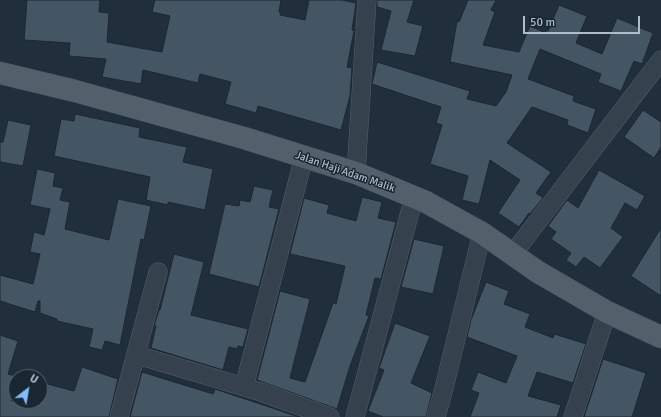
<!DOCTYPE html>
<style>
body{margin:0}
#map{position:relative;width:661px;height:417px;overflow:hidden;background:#212f3c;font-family:Signika,sans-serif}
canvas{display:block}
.north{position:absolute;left:8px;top:369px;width:40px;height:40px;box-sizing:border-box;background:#1a2631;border:1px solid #56626d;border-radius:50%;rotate:31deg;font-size:11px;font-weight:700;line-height:16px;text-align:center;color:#b0bcc8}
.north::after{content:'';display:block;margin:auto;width:14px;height:18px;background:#7fbdfd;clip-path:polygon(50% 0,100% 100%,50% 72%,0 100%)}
.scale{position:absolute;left:523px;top:16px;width:117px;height:18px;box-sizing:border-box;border:2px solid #b0bcc8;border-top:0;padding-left:5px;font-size:12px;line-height:14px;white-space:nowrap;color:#b0bcc8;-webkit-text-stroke:3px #1a2631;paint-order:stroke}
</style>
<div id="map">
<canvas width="661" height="417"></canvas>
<div class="north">U</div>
<div class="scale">50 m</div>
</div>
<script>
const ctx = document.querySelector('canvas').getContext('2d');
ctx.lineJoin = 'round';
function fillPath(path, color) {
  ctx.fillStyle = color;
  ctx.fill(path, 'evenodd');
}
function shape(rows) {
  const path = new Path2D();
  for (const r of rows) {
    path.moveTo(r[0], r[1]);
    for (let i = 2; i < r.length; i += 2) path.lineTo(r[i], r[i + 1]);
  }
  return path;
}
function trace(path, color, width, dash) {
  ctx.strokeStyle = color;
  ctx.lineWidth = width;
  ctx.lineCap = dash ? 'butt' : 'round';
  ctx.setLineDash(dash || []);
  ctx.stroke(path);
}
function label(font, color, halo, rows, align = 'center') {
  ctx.font = font + ' Signika,sans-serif';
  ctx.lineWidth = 3;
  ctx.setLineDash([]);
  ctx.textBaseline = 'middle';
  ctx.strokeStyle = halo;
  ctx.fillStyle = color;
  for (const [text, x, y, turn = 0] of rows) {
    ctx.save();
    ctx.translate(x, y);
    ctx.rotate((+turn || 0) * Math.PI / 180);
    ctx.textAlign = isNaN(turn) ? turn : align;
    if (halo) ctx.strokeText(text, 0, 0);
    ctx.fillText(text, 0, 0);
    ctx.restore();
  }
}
const building = shape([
 [27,0,100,0,99,12,109,13,107,42,162,52,170,16,152,12,155,0,281,0,279,12,281,13,280,15,305,20,309,0,342,0,356,3,352,30,354,31,347,67,352,68,350,96,341,130,258,106,256,113,225,104,231,82,200,74,198,83,143,70,141,84,102,77,106,59,69,56,70,43,24,40,27,0],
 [377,0,414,0,407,22,423,26,415,56,381,50,391,11,377,7,377,0],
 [468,0,496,0,491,10,495,12,483,45,519,52,530,26,546,33,546,30,548,31,559,5,587,16,576,43,602,54,617,18,653,33,642,64,634,61,621,91,598,82,601,74,540,49,528,79,574,96,573,101,596,109,588,133,567,125,568,120,532,107,507,143,551,172,536,193,543,198,530,214,529,213,519,227,498,213,520,180,490,160,479,204,462,200,468,176,430,164,442,125,436,123,441,107,372,84,377,62,470,91,467,99,496,106,506,92,512,75,450,62,457,21,459,22,468,0],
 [643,110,661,122,661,147,654,158,624,137,643,110],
 [75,114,140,128,139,137,187,147,183,162,213,169,205,210,168,202,168,205,146,200,150,177,54,156,61,119,74,121,75,114],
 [8,120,31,125,23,166,0,162,0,142,3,142,8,120],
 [37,169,55,173,53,186,63,188,60,200,70,202,65,229,109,240,118,199,151,206,144,240,141,239,120,345,105,341,102,350,89,347,93,329,57,321,57,319,40,313,40,301,38,301,35,312,0,301,0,275,33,284,40,254,30,252,34,232,44,235,50,209,30,205,37,169],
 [599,170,645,196,637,210,625,203,611,228,623,237,600,268,584,257,576,267,566,260,571,253,551,239,556,232,548,226,567,200,578,208,599,170],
 [254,186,273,190,269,207,279,209,259,287,209,274,225,204,239,206,240,200,250,202,254,186],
 [362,197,382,202,378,218,396,222,381,279,375,278,366,315,369,316,350,366,337,409,257,380,280,291,310,299,290,378,305,382,333,303,336,304,345,266,290,254,304,198,329,205,327,213,356,221,362,197],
 [661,228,661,296,631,276,661,228],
 [414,239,444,246,433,294,401,287,414,239],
 [174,254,204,262,191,315,248,329,243,347,238,346,237,349,229,347,223,370,151,348,156,326,154,326,159,310,160,310,174,254],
 [486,282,509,291,504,304,530,314,525,327,553,338,554,334,586,344,573,383,537,372,528,396,561,405,557,417,470,417,479,393,471,390,478,372,506,383,517,356,467,337,471,320,486,282],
 [395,323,430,336,411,383,432,393,426,417,383,417,368,411,384,370,379,368,395,323],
 [0,335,18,341,8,374,18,377,16,377,11,401,40,401,40,382,74,391,82,367,118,379,109,417,0,417,0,335],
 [603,359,646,373,632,417,584,417,603,359],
 [142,372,213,394,215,389,299,417,130,417,142,372]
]);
const minor = shape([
 [356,173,367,0],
 [512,255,661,60],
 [137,355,261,392,330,417],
 [244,387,304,157],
 [119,417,158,272],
 [355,417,414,197],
 [436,417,443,392,482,233],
 [573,417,607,312]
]);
const major = shape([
 [0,73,75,91,244,138,356,173,426,202,482,233,538,272,607,312,661,337]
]);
const streetNames = [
 ["Jalan Haji Adam Malik",345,172,19]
];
fillPath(building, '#445563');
trace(building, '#1c2833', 1);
trace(minor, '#535f6a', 19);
trace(major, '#3e4a55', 23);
trace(minor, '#35414c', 18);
trace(major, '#52606c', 22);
label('11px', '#b0bcc8', '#1a2631', streetNames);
</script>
